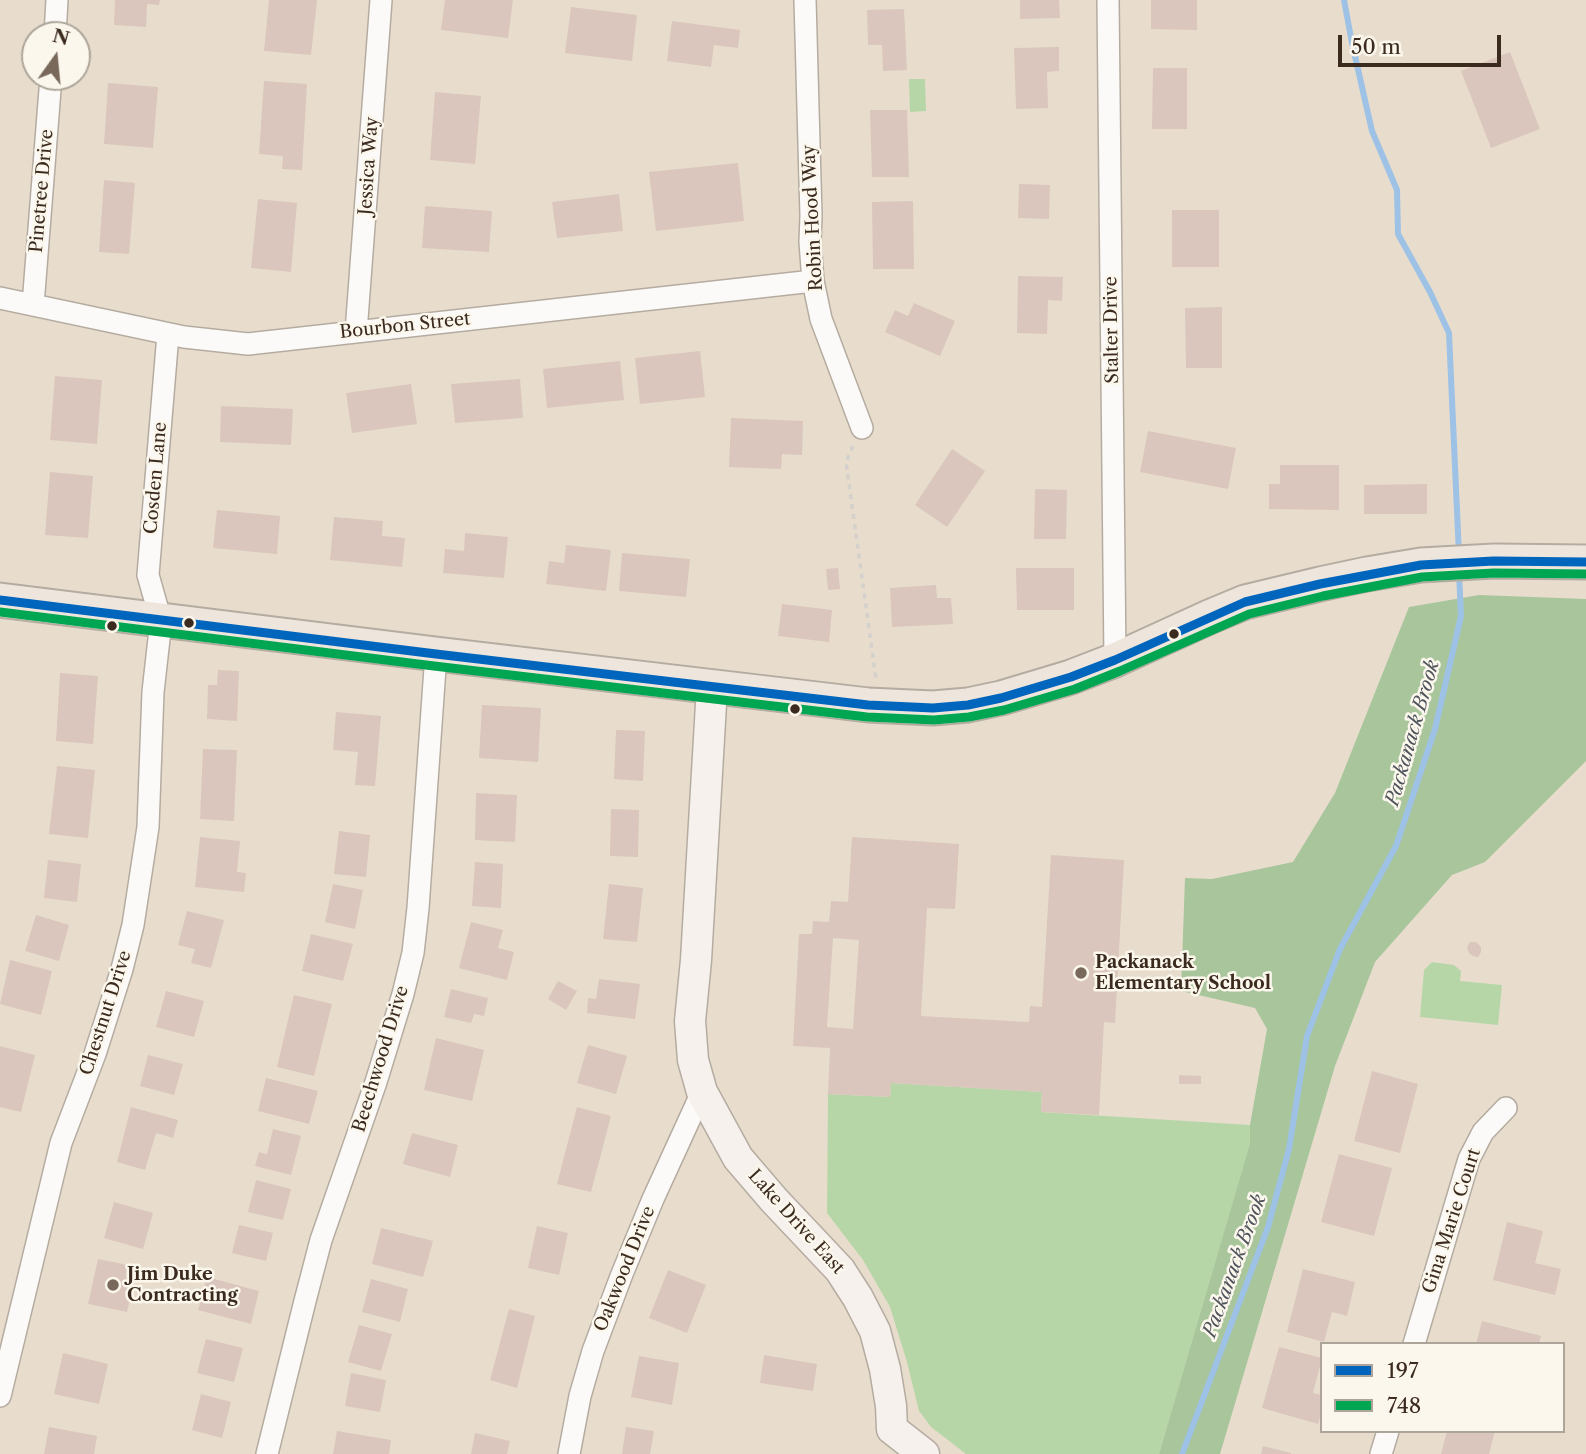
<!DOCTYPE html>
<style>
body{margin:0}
#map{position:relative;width:1586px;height:1454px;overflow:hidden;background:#e8ddcd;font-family:"Libre Caslon Text",serif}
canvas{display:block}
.legend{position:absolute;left:1320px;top:1342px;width:245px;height:91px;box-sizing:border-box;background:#fbf7ec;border:2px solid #aea59a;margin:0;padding:9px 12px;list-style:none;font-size:21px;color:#3b2a1e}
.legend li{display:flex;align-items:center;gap:14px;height:35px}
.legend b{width:35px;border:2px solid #aea59a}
.north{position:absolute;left:21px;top:21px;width:70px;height:70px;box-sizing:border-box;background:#fbf7ec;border:2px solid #aea59a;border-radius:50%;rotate:15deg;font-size:19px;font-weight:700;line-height:28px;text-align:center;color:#3b2a1e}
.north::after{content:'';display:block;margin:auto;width:24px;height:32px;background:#78695b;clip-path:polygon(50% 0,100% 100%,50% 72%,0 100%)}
.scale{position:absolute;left:1338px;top:35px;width:163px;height:32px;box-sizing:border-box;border:4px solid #3b2a1e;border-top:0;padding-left:9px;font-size:21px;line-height:24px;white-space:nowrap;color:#3b2a1e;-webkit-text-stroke:5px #fbf7ec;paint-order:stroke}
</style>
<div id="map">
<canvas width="1586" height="1454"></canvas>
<ul class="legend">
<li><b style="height:9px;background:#0065bd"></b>197</li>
<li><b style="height:9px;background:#00a651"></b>748</li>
</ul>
<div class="north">N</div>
<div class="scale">50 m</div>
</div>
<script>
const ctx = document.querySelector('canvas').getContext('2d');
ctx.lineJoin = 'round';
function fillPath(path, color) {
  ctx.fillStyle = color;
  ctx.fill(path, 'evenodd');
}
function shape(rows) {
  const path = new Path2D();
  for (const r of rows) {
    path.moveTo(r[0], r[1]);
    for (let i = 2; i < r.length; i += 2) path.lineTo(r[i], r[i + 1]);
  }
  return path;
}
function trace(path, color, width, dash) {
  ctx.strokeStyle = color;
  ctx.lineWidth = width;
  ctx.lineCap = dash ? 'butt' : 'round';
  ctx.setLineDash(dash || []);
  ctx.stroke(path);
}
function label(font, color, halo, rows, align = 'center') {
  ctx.font = font + ' "Libre Caslon Text",serif';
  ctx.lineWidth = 5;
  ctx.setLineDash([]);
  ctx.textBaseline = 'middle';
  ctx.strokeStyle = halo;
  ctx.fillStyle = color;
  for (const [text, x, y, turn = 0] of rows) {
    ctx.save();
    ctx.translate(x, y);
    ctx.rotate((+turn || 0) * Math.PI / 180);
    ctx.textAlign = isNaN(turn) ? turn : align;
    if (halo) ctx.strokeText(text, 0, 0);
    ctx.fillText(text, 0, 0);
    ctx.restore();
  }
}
const green = shape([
 [909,79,925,79,926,111,910,112],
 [1432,962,1454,965,1461,971,1460,981,1502,985,1498,1025,1420,1017,1424,970],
 [891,1083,1042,1092,1041,1112,1250,1125,1251,1144,1159,1454,966,1454,931,1427,919,1411,907,1362,890,1307,863,1260,827,1213,828,1094,890,1097]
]);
const forest = shape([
 [1479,595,1586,599,1586,761,1485,862,1452,875,1375,962,1335,1066,1220,1454,1159,1454,1250,1144,1250,1125,1267,1029,1255,1008,1181,991,1185,878,1212,879,1293,862,1335,793,1409,607]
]);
const stream = shape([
 [1344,0,1352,43,1372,131,1397,190,1398,234,1430,292,1449,333,1459,555],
 [1182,1454,1268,1227,1289,1149,1307,1036,1340,949,1396,846,1435,729,1461,616,1459,573]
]);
const building = shape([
 [115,0,160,0,159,5,147,4,146,27,114,25],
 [269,0,317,0,311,55,264,51],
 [445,0,513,0,508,38,441,30],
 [1020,0,1059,0,1060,18,1020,19],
 [1151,0,1197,0,1197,30,1151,29],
 [571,7,637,15,632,61,565,53],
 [904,9,907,70,883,71,882,45,868,45,867,10],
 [672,21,740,30,738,48,714,45,711,67,667,61],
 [1059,47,1059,71,1047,72,1048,108,1016,109,1014,48],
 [1510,52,1540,129,1491,148,1461,71],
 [1153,68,1187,68,1187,129,1152,129],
 [264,81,307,84,302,170,282,169,283,156,259,154],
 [108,83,158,87,153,148,104,144],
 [435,92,481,96,475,164,430,160],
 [870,110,907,110,909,177,872,177],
 [738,163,744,221,656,231,649,172],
 [104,180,135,183,129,254,99,252],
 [1019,184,1050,185,1049,219,1018,218],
 [619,194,623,231,557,238,552,202],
 [258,199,297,203,291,272,251,268],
 [913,201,914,269,873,269,872,202],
 [425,206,492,211,489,252,422,248],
 [1172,210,1219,210,1219,267,1172,267],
 [1018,276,1063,277,1062,301,1048,300,1047,334,1017,333],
 [914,303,955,321,940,356,885,332,895,310,908,316],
 [1222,307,1222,368,1186,368,1185,308],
 [700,351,705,397,640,404,635,358],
 [620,361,624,400,547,408,543,369],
 [55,376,102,380,97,444,50,440],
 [520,379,523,418,455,423,451,384],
 [411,384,417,424,352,433,346,393],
 [221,406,293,409,291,445,220,442],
 [731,418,803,421,802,455,782,454,781,469,729,467],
 [1148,431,1236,448,1228,489,1140,472],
 [952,449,985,471,947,527,915,505],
 [1280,465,1339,465,1339,510,1269,509,1269,484,1280,484],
 [50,472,93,476,88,538,45,535],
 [1427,484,1427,514,1364,514,1364,485],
 [1035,489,1067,490,1066,539,1034,539],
 [217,510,280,516,277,554,213,548],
 [334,517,383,521,382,536,405,538,402,567,330,560],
 [465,533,508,537,504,578,443,573,445,549,464,551],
 [566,545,611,550,606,591,546,584,549,561,564,563],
 [622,553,690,559,686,597,619,591],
 [838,568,840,589,828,590,826,569],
 [1016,568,1074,568,1074,610,1017,610],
 [936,585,937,598,951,598,953,624,892,627,890,588],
 [782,604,832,610,829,642,778,636],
 [218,670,239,671,237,721,207,719,208,685,217,685],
 [60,673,98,676,93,744,56,741],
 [482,705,541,708,538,762,479,758],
 [336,712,381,716,375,786,355,785,358,752,333,750],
 [616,730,645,731,643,781,614,779],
 [203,749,237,750,234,821,200,819],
 [57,766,95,770,88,838,49,834],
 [476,793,517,795,515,842,475,840],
 [611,809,639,810,638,857,610,856],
 [339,831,370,835,366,877,334,874],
 [200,837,240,841,237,872,246,873,244,892,195,887],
 [852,837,959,844,955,909,927,908,921,1016,1029,1022,1030,1006,1042,1007,1051,855,1124,860,1115,1023,1104,1022,1099,1115,1041,1112,1042,1092,891,1083,890,1097,828,1094,830,1048,793,1046,799,934,812,934,813,921,829,922,831,901,848,902],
 [833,938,859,940,853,1029,827,1027],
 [48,860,81,864,77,902,44,898],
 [475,862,503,864,501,908,472,906],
 [333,884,363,890,355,929,325,922],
 [609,884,643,888,637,942,603,939],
 [187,911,224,920,211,968,191,963,195,949,178,945],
 [36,915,69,925,59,961,25,951],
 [471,922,503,930,498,948,514,952,507,980,459,968],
 [311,934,353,944,343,981,302,971],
 [1470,942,1476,942,1481,947,1481,952,1478,957,1473,956,1469,953,1467,947],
 [10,960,52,971,41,1015,0,1004],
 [599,979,640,984,635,1019,587,1013,588,998,596,999],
 [558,981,577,991,566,1010,548,999],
 [451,989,488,998,484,1016,474,1014,471,1023,444,1017],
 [166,991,204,1001,194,1037,156,1027],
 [294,995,332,1004,314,1076,277,1067],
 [436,1038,484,1050,472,1101,424,1090],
 [588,1045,627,1056,616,1094,577,1083],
 [0,1046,35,1055,21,1112,0,1107],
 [148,1055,183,1064,174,1095,140,1086],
 [1372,1071,1418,1084,1400,1153,1354,1141],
 [1179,1075,1201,1076,1201,1084,1179,1084],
 [266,1078,318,1091,309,1124,258,1111],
 [131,1107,178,1120,173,1138,156,1133,145,1170,117,1162],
 [577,1107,611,1116,591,1192,557,1184],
 [273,1129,301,1136,291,1175,255,1166,259,1152,267,1154],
 [412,1133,458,1145,450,1177,403,1164],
 [1339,1154,1392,1168,1374,1236,1321,1222],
 [256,1180,291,1189,283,1220,248,1212],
 [114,1202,153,1213,143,1249,104,1238],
 [1507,1222,1543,1231,1535,1263,1561,1269,1555,1295,1493,1280],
 [239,1225,273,1233,266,1261,232,1253],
 [537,1226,568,1233,559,1275,528,1268],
 [381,1228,433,1241,423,1277,372,1264],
 [98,1259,137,1267,127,1312,88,1304],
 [1303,1269,1355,1282,1347,1316,1332,1312,1324,1342,1287,1332],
 [668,1270,706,1285,687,1333,649,1318],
 [207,1277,259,1291,251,1324,198,1310],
 [371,1279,408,1289,400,1322,362,1312],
 [509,1309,535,1316,517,1388,490,1380],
 [1482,1321,1541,1336,1539,1344,1476,1344],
 [359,1325,392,1334,381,1371,348,1362],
 [206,1339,243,1348,234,1382,197,1373],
 [1279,1347,1322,1358,1313,1393,1322,1395,1322,1411,1318,1424,1262,1408],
 [63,1353,108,1364,99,1404,54,1394],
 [764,1355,817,1364,813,1391,760,1383],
 [639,1356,679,1363,672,1405,631,1397],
 [351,1373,386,1380,380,1412,345,1406],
 [201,1394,231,1402,222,1438,192,1430],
 [49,1427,97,1436,94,1454,44,1454],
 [626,1427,654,1431,650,1454,622,1454],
 [337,1431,391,1440,389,1454,333,1454],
 [1447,1431,1495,1431,1489,1454,1441,1454],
 [475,1433,510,1441,507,1454,471,1454],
 [1263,1446,1291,1453,1291,1454,1261,1454]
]);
const path = shape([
 [853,446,846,462,876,679]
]);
const street = shape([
 [805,0,811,216,810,242,813,281,821,319,862,428],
 [1108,0,1115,660],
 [55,35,57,0],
 [0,298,184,337,248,344,813,281],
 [33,305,51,77],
 [356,332,381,0],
 [1414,1344,1469,1159,1483,1132,1506,1108],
 [0,1396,61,1143,95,1054,122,969,133,925,148,827,153,692,161,621,148,575,168,334],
 [267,1454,305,1301,321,1240,376,1082,403,994,413,953,418,908,436,654],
 [569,1454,580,1396,593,1351,622,1274,653,1199,702,1092],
 [1381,1454,1388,1431]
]);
const secondary = shape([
 [712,687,696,960,690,1021,693,1060,702,1092,738,1158,774,1200,840,1270,858,1298,875,1331,885,1369,891,1406,892,1429,924,1454]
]);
const primary = shape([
 [0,600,436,654,868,705,933,708,968,705,1001,698,1071,677,1115,660,1209,617,1245,602,1320,584,1367,574,1421,565,1494,561,1586,562]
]);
const bus1 = shape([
 [0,600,436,654,868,705,933,708,968,705,1001,698,1071,677,1115,660,1245,602,1320,584,1421,565,1494,561,1586,562]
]);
const bus2 = shape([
 [0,612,434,666,867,717,934,720,969,717,1004,710,1075,689,1120,671,1249,614,1323,596,1422,577,1494,573,1586,574]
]);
const markers = [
 [189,623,6,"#3b2a1e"],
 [112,626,6,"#3b2a1e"],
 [1174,634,6,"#3b2a1e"],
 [795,709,6,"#3b2a1e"],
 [1081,973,7,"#78695b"],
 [113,1285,7,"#78695b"]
];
const streetNames = [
 ["Jessica Way",369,166,-86],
 ["Pinetree Drive",42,191,-85],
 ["Robin Hood Way",813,218,-93],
 ["Bourbon Street",405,326,-6],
 ["Stalter Drive",1112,330,-91],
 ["Cosden Lane",156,478,-85],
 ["Chestnut Drive",106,1013,-72],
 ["Beechwood Drive",381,1059,-73],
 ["Gina Marie Court",1452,1221,-72],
 ["Lake Drive East",796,1222,48],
 ["Oakwood Drive",625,1269,-68]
];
const poiNames = [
 ["Packanack",1095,963],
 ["Elementary School",1095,984],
 ["Jim Duke",127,1275],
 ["Contracting",127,1296]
];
const waterNames = [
 ["Packanack Brook",1413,733,-74],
 ["Packanack Brook",1235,1266,-70]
];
fillPath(green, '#b7d6a7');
fillPath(forest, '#a8c59c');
trace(stream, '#9ec2e5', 6);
fillPath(building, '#dac6bc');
trace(street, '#b5aca1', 24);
trace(secondary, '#b5aca1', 33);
trace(primary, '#b5aca1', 37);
trace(path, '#d4d0cb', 3.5, [5, 5]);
trace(street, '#fcfaf8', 21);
trace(secondary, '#f6f1ed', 30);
trace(primary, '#eee5dc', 33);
trace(bus1, '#0065bd', 9);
trace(bus2, '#00a651', 9);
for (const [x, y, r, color] of markers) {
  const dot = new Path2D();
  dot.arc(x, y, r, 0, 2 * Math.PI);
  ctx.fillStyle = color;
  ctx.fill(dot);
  trace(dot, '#fbf7ec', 2.5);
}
label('18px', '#3b2a1e', '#fbf7ec', streetNames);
label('bold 18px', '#3b2a1e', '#fbf7ec', poiNames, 'left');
label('italic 19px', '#4f545d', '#fbf7ec', waterNames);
</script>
